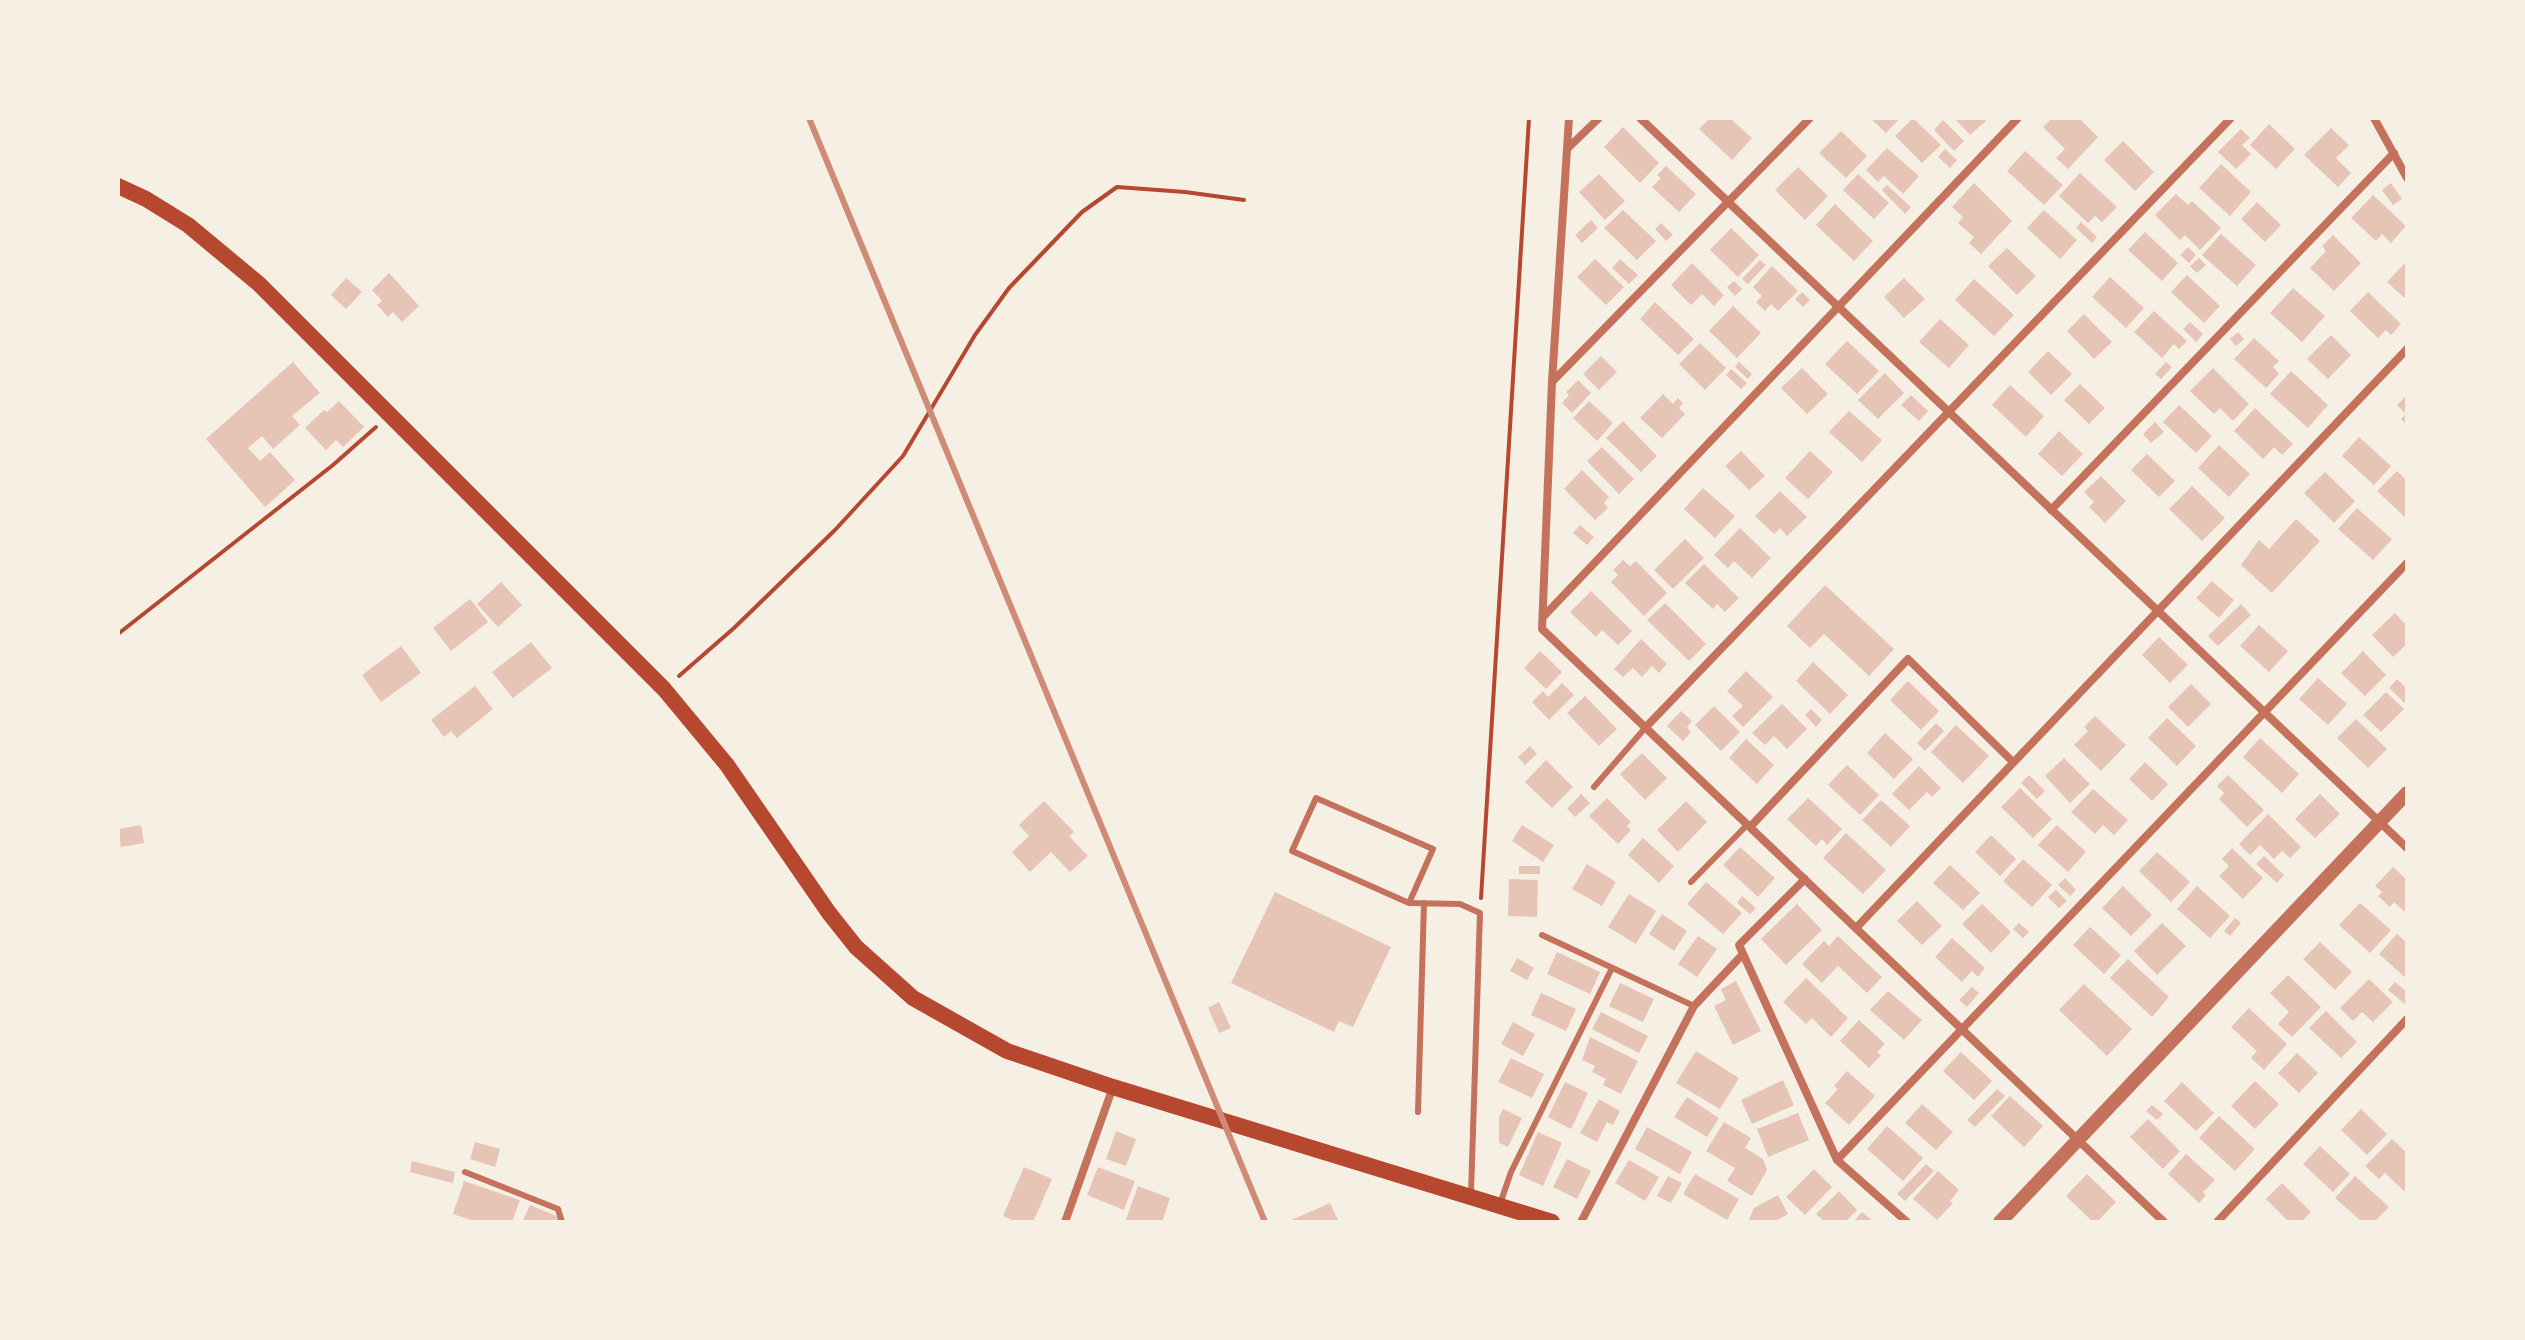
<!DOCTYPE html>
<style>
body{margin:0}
#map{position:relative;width:2525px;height:1340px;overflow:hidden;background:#f6efe4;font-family:"Titillium Web",sans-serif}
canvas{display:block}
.frame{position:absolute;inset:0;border:120px solid #f6efe4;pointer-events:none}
</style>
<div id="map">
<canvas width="2525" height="1340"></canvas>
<div class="frame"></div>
</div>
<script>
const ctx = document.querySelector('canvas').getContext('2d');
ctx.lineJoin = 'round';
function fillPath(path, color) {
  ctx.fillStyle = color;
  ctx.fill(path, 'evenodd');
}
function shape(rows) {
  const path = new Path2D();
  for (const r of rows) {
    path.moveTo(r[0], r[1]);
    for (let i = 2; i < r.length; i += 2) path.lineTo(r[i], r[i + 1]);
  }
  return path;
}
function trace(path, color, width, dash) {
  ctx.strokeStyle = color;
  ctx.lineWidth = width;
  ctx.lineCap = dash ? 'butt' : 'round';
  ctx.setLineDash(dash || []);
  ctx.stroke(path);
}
const building = shape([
 [1710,118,1730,118,1752,138,1732,160,1699,129],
 [1870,118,1900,118,1886,133],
 [1913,118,1941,145,1922,163,1895,136],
 [1954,118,1989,118,1970,135],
 [2052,118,2079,118,2098,137,2068,169,2056,158,2065,149,2043,127],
 [1943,120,1964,141,1954,151,1934,130],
 [2269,124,2295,149,2276,169,2250,145],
 [1623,127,1659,163,1640,183,1604,147],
 [2331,128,2349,145,2336,158,2351,173,2338,187,2304,155],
 [2241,129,2250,138,2242,145,2251,154,2236,169,2218,152],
 [1841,131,1867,156,1846,178,1819,153],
 [2123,141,2154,172,2135,191,2104,160],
 [1887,148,1919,176,1903,194,1884,176,1878,182,1866,170],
 [1945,149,1957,160,1950,168,1938,157],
 [2025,151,2063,185,2044,205,2007,171],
 [2221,164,2251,192,2230,216,2199,188],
 [1666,166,1696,194,1679,212,1652,187,1661,178,1657,175],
 [1798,167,1828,196,1805,220,1775,190],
 [2080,173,2117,207,2102,222,2095,216,2088,223,2059,196],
 [1599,174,1625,201,1605,220,1579,192],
 [1858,174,1889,203,1874,219,1843,190],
 [1974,183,2012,221,1981,254,1969,243,1974,237,1958,223,1963,217,1952,207],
 [2391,183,2402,199,2393,205,2382,190],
 [1887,185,1911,207,1905,214,1882,190],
 [2176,194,2188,205,2192,201,2221,228,2200,250,2185,235,2180,240,2155,215],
 [2373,195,2406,226,2391,243,2382,234,2376,241,2351,218],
 [2257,202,2281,225,2265,242,2241,219],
 [1835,204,1873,241,1854,261,1816,225],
 [1623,210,1656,241,1637,260,1604,228],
 [2044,210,2077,240,2060,259,2027,228],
 [1591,220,1598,228,1582,243,1575,235],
 [2081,222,2097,237,2092,243,2076,228],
 [1661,223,1673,235,1666,241,1655,229],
 [1731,228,1759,255,1738,277,1710,250],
 [2145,232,2178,263,2162,281,2128,250],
 [2221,234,2256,265,2237,286,2202,255],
 [2333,235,2361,263,2334,291,2310,268,2326,251,2322,246],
 [2188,247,2196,255,2189,263,2180,255],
 [2007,248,2036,276,2017,295,1988,266],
 [2199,258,2206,265,2197,273,2190,266],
 [1595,259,1624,287,1606,305,1577,277],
 [1620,259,1638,275,1629,284,1612,268],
 [1760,260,1766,265,1748,284,1742,279],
 [2407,261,2407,300,2387,282],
 [1692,263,1724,295,1714,306,1702,294,1691,305,1671,285],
 [1772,266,1798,291,1778,311,1771,304,1765,311,1756,302,1762,296,1753,287],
 [389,273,419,306,402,322,393,312,388,317,377,305,382,301,372,290],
 [2187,275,2220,306,2204,323,2171,292],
 [2110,277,2144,308,2126,328,2092,297],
 [346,278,362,292,346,309,331,295],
 [1904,278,1925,299,1904,318,1884,297],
 [1974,279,2014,315,1994,336,1955,300],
 [1734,281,1742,289,1735,296,1727,287],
 [2293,288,2325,316,2302,342,2270,313],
 [1802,292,1810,300,1803,307,1795,299],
 [2368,292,2401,324,2391,335,2386,330,2378,338,2350,311],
 [1655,302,1694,339,1678,355,1640,319],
 [1733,306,1761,333,1737,358,1709,331],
 [2154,311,2187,341,2179,349,2174,344,2162,358,2134,332],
 [2084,314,2112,342,2094,359,2067,331],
 [1940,319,1969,345,1949,368,1919,342],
 [2190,322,2203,334,2196,342,2183,329],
 [2238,332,2244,339,2236,346,2230,339],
 [2331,335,2351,355,2328,379,2307,359],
 [2254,338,2279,361,2273,367,2279,374,2266,388,2234,359],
 [1847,341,1879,371,1857,394,1825,364],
 [1700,343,1726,368,1705,390,1679,364],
 [2048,351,2072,374,2051,395,2028,372],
 [1601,356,1617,372,1599,390,1583,374],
 [293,362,320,393,292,416,300,425,273,449,262,436,248,448,260,461,270,452,295,480,265,507,206,439],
 [1739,362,1752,374,1748,379,1735,367],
 [2166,362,2172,367,2161,379,2155,374],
 [1802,368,1828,394,1807,414,1781,388],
 [2213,368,2249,404,2233,421,2220,408,2214,414,2190,391],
 [1731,369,1747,383,1741,389,1726,375],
 [2291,371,2328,405,2308,428,2270,394],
 [1885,373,1904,393,1878,419,1858,400],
 [1578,380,1591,393,1572,413,1562,403,1569,395,1566,392],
 [2080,384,2105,408,2089,424,2064,400],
 [2010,385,2044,416,2026,437,1992,405],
 [1663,394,1673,404,1678,398,1683,403,1679,408,1685,414,1662,438,1640,418],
 [1911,395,1928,411,1919,421,1901,405],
 [2407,395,2407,425,2401,419,2406,414,2397,405],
 [339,401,364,427,343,447,336,440,326,450,305,428,324,410,327,412],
 [1589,401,1613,423,1597,441,1573,418],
 [2179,405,2212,436,2196,453,2163,422],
 [2255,408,2293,444,2282,455,2274,447,2263,459,2234,431],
 [1849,411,1882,440,1862,462,1829,432],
 [1623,421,1657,456,1641,472,1606,438],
 [2155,422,2164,432,2151,443,2143,434],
 [2059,431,2083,454,2062,476,2038,454],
 [2359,437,2391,466,2374,485,2342,456],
 [2219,445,2250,474,2229,497,2198,468],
 [1602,447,1634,479,1619,494,1587,461],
 [1741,451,1765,476,1749,490,1725,466],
 [1810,451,1833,472,1808,499,1785,478],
 [2147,454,2175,481,2159,497,2131,470],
 [1582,470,1609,497,1604,503,1608,508,1595,520,1564,489],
 [2397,471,2407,481,2407,519,2377,491],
 [2325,472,2355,501,2334,523,2304,493],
 [2101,476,2126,501,2105,523,2089,507,2094,502,2084,492],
 [2192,486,2225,518,2202,541,2169,509],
 [1703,488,1735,516,1715,538,1684,509],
 [1780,491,1807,517,1787,536,1780,528,1774,534,1755,516],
 [2357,508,2392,539,2373,560,2338,529],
 [2296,519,2320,541,2272,593,2241,565,2259,540,2269,549],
 [1580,525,1594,537,1587,545,1573,533],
 [1740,528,1771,558,1752,578,1734,561,1728,568,1714,555],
 [1685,539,1704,558,1673,589,1654,570],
 [1623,560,1630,566,1636,561,1667,593,1644,616,1611,582,1618,575,1613,570],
 [1704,564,1739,598,1725,612,1717,604,1713,609,1685,583],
 [2212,581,2234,600,2219,618,2196,598],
 [501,582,522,605,498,627,477,604],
 [1825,585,1894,649,1869,676,1824,634,1810,648,1787,626],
 [1591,591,1632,631,1618,645,1602,630,1596,637,1570,612],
 [470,599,488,622,451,651,433,628],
 [1665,603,1706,644,1689,661,1647,620],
 [2241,604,2251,615,2218,646,2208,636],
 [2395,613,2407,626,2407,644,2393,657,2372,635],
 [2259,625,2288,651,2269,672,2240,646],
 [2159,637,2188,665,2170,683,2142,655],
 [1641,639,1667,664,1659,673,1652,666,1642,677,1633,668,1623,677,1614,669],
 [531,642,552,668,513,698,492,672],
 [401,646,421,673,381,702,362,675],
 [1540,651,1562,672,1546,689,1524,668],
 [2363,651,2386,675,2365,696,2341,673],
 [1813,662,1848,695,1830,714,1796,681],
 [1746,671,1773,697,1743,727,1732,716,1743,706,1727,691],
 [2318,678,2347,704,2328,725,2299,699],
 [2397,679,2407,689,2407,705,2389,688],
 [1908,681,1939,711,1921,730,1890,700],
 [1562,683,1574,695,1549,720,1532,702,1543,691,1548,697],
 [2191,684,2211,704,2188,727,2168,707],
 [475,686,493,709,457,738,451,731,444,737,431,720],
 [2386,692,2404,709,2381,732,2363,715],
 [1585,696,1617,729,1599,746,1567,713],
 [1782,704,1807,729,1787,749,1774,736,1765,745,1752,733],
 [1714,706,1740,732,1721,751,1695,725],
 [1811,709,1822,720,1816,727,1805,715],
 [1681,711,1692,721,1687,727,1691,732,1683,741,1667,726],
 [2095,716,2126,745,2101,771,2074,745,2088,731,2084,727],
 [2167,718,2196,746,2177,766,2148,738],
 [2356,719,2387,749,2368,768,2337,738],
 [1936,723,1944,731,1925,751,1917,743],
 [1956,725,1989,756,1963,783,1931,752],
 [1885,733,1913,759,1894,779,1867,753],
 [2260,738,2299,774,2282,793,2243,757],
 [1746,739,1774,765,1757,784,1729,758],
 [1530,746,1537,754,1525,765,1518,757],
 [1642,753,1667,778,1645,800,1620,774],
 [2064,758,2090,784,2070,803,2045,776],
 [1546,760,1573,787,1552,808,1525,782],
 [2145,762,2168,784,2152,801,2129,779],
 [1847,765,1879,795,1860,815,1828,785],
 [1919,766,1941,788,1932,797,1927,792,1909,810,1892,794],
 [2029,775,2045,791,2037,799,2021,783],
 [2228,775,2264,810,2247,827,2219,799,2224,793,2217,786],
 [2020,788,2052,819,2033,838,2001,807],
 [2093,789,2128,820,2114,835,2103,825,2095,834,2071,812],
 [1581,794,1590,803,1575,817,1567,809],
 [2320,794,2340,814,2315,838,2295,819],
 [1607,798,1631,822,1627,826,1631,830,1618,844,1589,816],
 [1808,798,1842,829,1827,845,1822,839,1816,846,1787,819],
 [1881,800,1910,826,1891,847,1862,820],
 [1044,801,1074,832,1069,836,1088,856,1070,872,1051,852,1030,872,1012,852,1029,836,1019,825],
 [1686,801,1707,822,1678,852,1657,830],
 [2268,814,2301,847,2290,858,2282,851,2274,859,2260,845,2250,855,2239,844],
 [141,825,144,843,121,847,118,829],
 [1522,825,1554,845,1543,862,1512,841],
 [2057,825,2086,852,2068,872,2038,845],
 [1846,833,1886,870,1863,894,1823,858],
 [1991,835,2016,859,2000,876,1975,852],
 [1643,838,1674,866,1659,883,1628,855],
 [1740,847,1775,878,1758,897,1723,865],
 [2232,848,2263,878,2243,899,2219,876,2229,866,2222,859],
 [2157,852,2190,882,2171,902,2139,871],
 [2264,856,2284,875,2277,883,2256,864],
 [2023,859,2052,885,2032,907,2003,881],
 [1587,864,1616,882,1602,906,1572,889],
 [1950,865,1980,893,1963,910,1933,883],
 [1519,866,1540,866,1540,874,1519,874],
 [2393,867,2407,880,2407,914,2394,902,2390,907,2378,896,2382,892,2375,886],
 [2065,878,2076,890,2070,896,2058,885],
 [1509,879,1538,880,1537,917,1508,916],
 [1706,882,1742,913,1723,934,1687,904],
 [2123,886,2152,915,2131,936,2102,908],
 [2197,886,2230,916,2210,938,2177,909],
 [2056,890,2067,901,2059,908,2048,897],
 [1275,892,1391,947,1353,1027,1339,1021,1334,1032,1231,983],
 [1629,894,1656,911,1636,944,1608,927],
 [1742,896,1756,908,1750,914,1737,903],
 [1917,901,1942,926,1922,945,1897,921],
 [2360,903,2391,930,2370,953,2339,925],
 [1797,904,1822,930,1786,965,1761,939],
 [1982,904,2011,932,1991,953,1962,924],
 [1662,914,1687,931,1674,951,1649,934],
 [2235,918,2241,923,2230,936,2224,931],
 [2019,923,2029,932,2023,938,2013,929],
 [2162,923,2186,946,2157,975,2134,951],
 [2090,927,2121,955,2104,974,2073,945],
 [2397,934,2407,943,2407,979,2379,954],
 [1698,936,1717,949,1697,977,1678,964],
 [1838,936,1882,977,1867,993,1838,966,1822,983,1802,964,1824,941,1829,946],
 [1952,938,1985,968,1978,977,1972,971,1962,982,1935,957],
 [2320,942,2352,972,2335,990,2303,959],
 [1557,952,1600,972,1590,994,1547,974],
 [1517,958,1534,968,1527,980,1510,971],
 [2128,959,2169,997,2152,1017,2110,978],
 [2288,975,2321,1007,2292,1037,2278,1024,2289,1012,2270,993],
 [1806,978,1848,1018,1831,1037,1812,1018,1806,1024,1783,1002],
 [2369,979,2393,1002,2373,1022,2362,1012,2353,1021,2340,1008],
 [1736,981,1761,1031,1733,1045,1714,1006,1726,1000,1721,989],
 [2395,982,2407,992,2406,1005,2388,990],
 [1620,983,1654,999,1643,1022,1609,1006],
 [2084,984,2132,1029,2107,1056,2059,1010],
 [1972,987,1979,993,1967,1007,1959,1000],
 [1888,991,1922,1020,1904,1040,1870,1010],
 [1541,993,1576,1009,1566,1031,1531,1015],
 [1219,1002,1231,1028,1219,1033,1208,1008],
 [2249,1008,2287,1044,2264,1070,2251,1058,2257,1051,2231,1027],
 [2326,1011,2357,1042,2341,1058,2309,1028],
 [1601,1012,1648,1036,1639,1053,1592,1029],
 [1859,1020,1885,1044,1877,1052,1881,1055,1869,1068,1840,1041],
 [1513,1022,1535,1034,1523,1056,1501,1044],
 [1590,1037,1638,1061,1621,1094,1603,1085,1606,1079,1592,1072,1595,1066,1582,1060],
 [1696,1051,1739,1078,1720,1109,1676,1083],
 [1961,1052,1992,1081,1974,1100,1943,1071],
 [2297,1053,2318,1073,2299,1093,2278,1073],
 [1511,1058,1544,1074,1532,1098,1498,1082],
 [1847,1071,1875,1096,1849,1125,1825,1103,1838,1089,1834,1086],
 [1783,1080,1794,1105,1752,1124,1741,1100],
 [2255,1081,2279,1104,2255,1129,2231,1106],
 [1565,1082,1588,1093,1571,1129,1548,1117],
 [2182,1082,2214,1113,2196,1131,2164,1101],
 [1997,1089,2005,1096,1975,1127,1967,1120],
 [2010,1096,2043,1126,2024,1147,1991,1116],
 [1687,1097,1719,1118,1707,1137,1674,1117],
 [1599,1099,1620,1111,1613,1125,1607,1122,1597,1142,1580,1133],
 [1922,1104,1953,1132,1936,1150,1905,1123],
 [2152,1105,2163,1114,2157,1120,2146,1111],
 [1503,1109,1522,1118,1508,1147,1499,1143,1499,1117],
 [2361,1109,2387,1134,2367,1155,2341,1130],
 [1798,1113,1809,1140,1768,1157,1757,1129],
 [2219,1116,2255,1149,2235,1171,2199,1138],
 [2148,1119,2180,1151,2163,1169,2130,1137],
 [1724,1122,1751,1138,1745,1148,1763,1159,1767,1170,1752,1196,1727,1181,1735,1168,1706,1151],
 [1887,1126,1923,1158,1903,1181,1867,1149],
 [1647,1127,1692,1152,1680,1174,1635,1149],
 [1116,1131,1136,1139,1126,1166,1106,1159],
 [1538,1132,1562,1143,1543,1186,1519,1175],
 [2392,1139,2407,1153,2407,1194,2385,1173,2379,1179,2365,1166],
 [475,1142,500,1149,495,1167,470,1159],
 [2320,1146,2350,1174,2333,1192,2303,1164],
 [2186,1154,2215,1180,2203,1192,2206,1195,2199,1203,2168,1174],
 [1567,1159,1591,1171,1577,1199,1553,1187],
 [1629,1160,1659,1177,1645,1201,1615,1183],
 [412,1161,455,1172,453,1183,410,1172],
 [1926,1164,1934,1171,1905,1201,1897,1194],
 [1024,1167,1052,1179,1033,1222,1017,1222,1003,1216],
 [1098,1167,1135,1181,1124,1210,1087,1195],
 [1814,1169,1832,1187,1805,1215,1786,1197],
 [1938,1171,1959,1190,1950,1201,1953,1203,1937,1220,1913,1199],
 [1695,1174,1739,1199,1727,1220,1683,1194],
 [2087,1174,2116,1202,2097,1222,2093,1222,2066,1196],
 [1668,1176,1682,1183,1671,1203,1657,1196],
 [2355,1176,2389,1207,2374,1222,2362,1222,2335,1198],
 [464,1181,520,1200,512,1222,477,1222,453,1214],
 [2282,1183,2311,1212,2301,1222,2289,1222,2266,1199],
 [1138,1186,1170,1198,1162,1222,1125,1222],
 [1839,1191,1857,1210,1845,1222,1825,1222,1816,1214],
 [1778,1195,1788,1214,1774,1222,1748,1222,1754,1208],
 [1330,1203,1339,1222,1287,1222],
 [530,1205,559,1217,557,1222,522,1222],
 [1862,1212,1874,1222,1853,1222]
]);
const path = shape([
 [118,634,333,465,376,427],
 [679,676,734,628,835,530,903,456,975,335,1009,288,1082,212,1117,187,1185,192,1244,200],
 [1481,898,1529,118]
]);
const service = shape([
 [1594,787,1646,727],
 [1316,798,1433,849,1409,903,1292,851,1316,798],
 [1691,882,1748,824],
 [1409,903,1460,904,1480,913,1471,1193],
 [1542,935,1694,1006],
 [1418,1112,1424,903],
 [465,1172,558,1209,562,1222],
 [1500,1204,1511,1172,1612,968]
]);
const minor = shape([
 [1569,118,1552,382,1542,629,2164,1222],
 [1640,118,2407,848],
 [2374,118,2407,178],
 [1567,149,1599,118],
 [1552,382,1810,118],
 [2051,510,2394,153],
 [1543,617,2018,118],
 [1646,727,2231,118],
 [1751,826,1908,659,2013,762],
 [1805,879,1739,945,1837,1160,1907,1222],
 [1856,928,2407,349],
 [1837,1160,2407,563],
 [1065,1222,1113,1087],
 [1581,1222,1694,1006,1743,954],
 [2217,1222,2407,1019]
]);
const tertiary = shape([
 [2000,1222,2407,793]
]);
const secondary = shape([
 [118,186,146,199,188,225,259,284,664,689,727,765,829,913,856,947,913,998,1007,1051,1113,1087,1552,1222]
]);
const rail = shape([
 [809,118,1265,1222]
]);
fillPath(building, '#e6c5b7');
trace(path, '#b5482f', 4);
trace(service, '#c5725c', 6);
trace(minor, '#c5725c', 8);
trace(tertiary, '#c5725c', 14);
trace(secondary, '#b5482f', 16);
trace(rail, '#cf8b77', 6);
</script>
